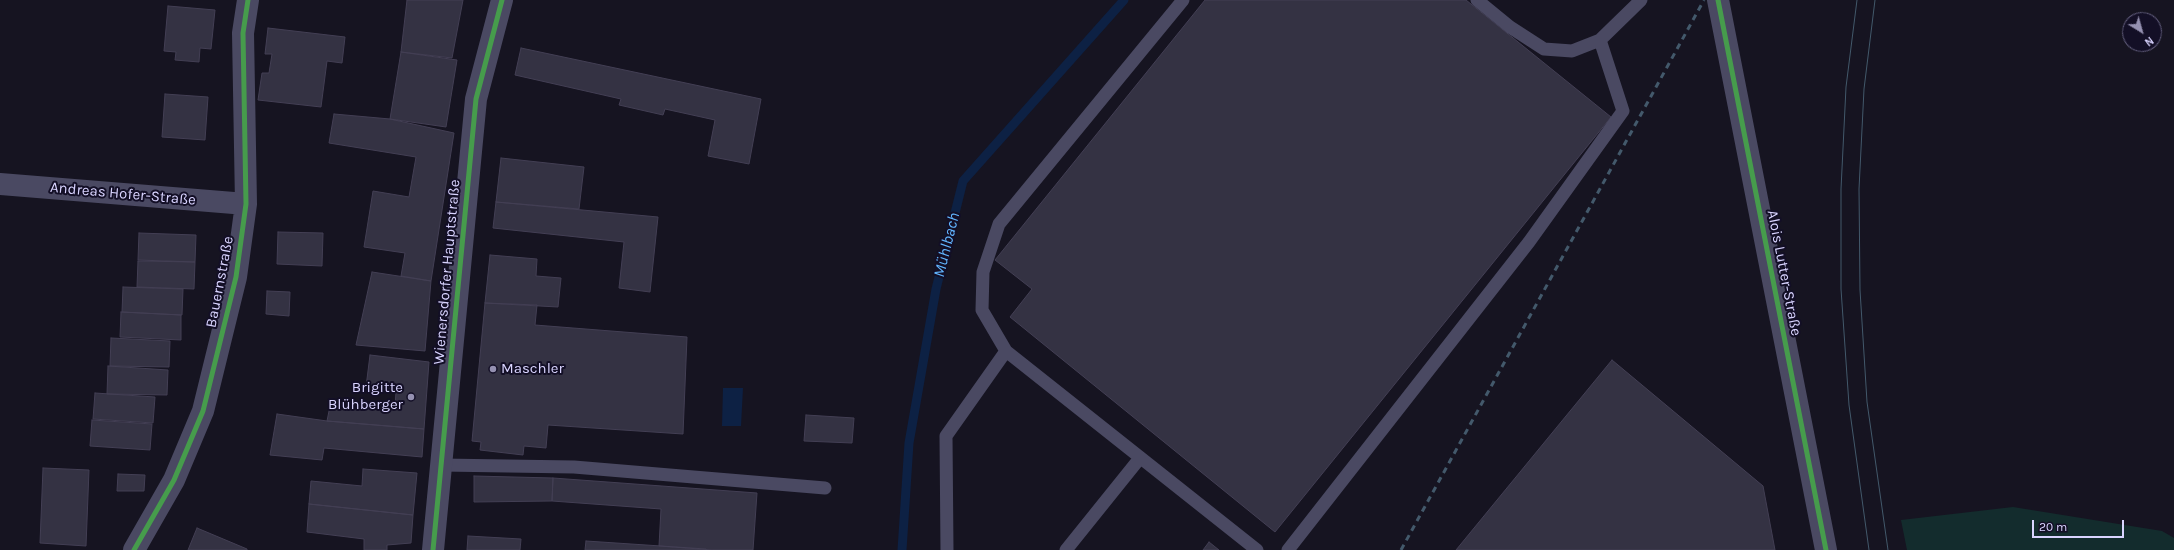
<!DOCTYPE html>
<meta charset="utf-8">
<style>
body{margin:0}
#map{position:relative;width:2174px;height:550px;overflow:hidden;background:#161421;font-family:Karla,sans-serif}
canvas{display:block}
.north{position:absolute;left:2122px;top:12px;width:40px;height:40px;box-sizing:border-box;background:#130f26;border:1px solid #625e7d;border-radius:50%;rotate:143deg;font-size:11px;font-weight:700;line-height:16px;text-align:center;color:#d9d4ff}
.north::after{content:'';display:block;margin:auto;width:14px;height:18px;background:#9591b1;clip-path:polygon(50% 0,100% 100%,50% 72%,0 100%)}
.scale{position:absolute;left:2032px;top:520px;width:92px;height:18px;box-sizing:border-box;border:2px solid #d9d4ff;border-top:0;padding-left:5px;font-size:12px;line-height:14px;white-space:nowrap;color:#d9d4ff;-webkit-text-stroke:3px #130f26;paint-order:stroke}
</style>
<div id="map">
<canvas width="2174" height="550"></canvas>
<div class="north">N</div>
<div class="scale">20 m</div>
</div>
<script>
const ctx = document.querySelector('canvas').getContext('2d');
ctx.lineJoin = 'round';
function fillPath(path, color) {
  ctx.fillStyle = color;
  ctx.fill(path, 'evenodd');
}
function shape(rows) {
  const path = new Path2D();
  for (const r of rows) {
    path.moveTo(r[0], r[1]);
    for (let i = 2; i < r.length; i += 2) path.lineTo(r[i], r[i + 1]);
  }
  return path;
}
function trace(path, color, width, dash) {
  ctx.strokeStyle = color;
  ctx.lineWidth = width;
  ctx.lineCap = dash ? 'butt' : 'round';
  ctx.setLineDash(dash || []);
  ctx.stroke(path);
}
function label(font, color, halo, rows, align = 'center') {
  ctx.font = font + ' Karla,sans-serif';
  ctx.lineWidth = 4;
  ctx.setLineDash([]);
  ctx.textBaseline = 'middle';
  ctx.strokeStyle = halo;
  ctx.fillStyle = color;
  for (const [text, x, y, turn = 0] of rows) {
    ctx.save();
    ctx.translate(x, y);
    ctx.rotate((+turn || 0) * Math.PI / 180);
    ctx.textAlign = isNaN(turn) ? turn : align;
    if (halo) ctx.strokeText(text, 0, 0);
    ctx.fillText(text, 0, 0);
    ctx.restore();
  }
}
const green = shape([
 [2013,507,2162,531,2174,538,2174,550,1907,550,1901,520]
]);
const water = shape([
 [723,388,743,388,741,426,722,426]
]);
const stream = shape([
 [902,550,909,443,936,289,963,181,1124,0]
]);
const building = shape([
 [407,0,463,0,452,58,401,52,407,0],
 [1205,0,1466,0,1611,117,1275,532,1010,317,1032,289,995,260,1205,0],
 [168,6,215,10,211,49,200,48,199,62,175,60,176,52,164,51,168,6],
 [268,28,345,37,342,63,327,61,321,107,258,100,262,73,269,73,272,54,265,54,268,28],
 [521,48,761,99,749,164,708,156,715,120,665,109,663,115,619,105,621,99,515,75,521,48],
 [401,52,457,60,446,127,390,119,401,52],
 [165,94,208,97,205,140,162,137,165,94],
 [334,114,390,119,454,133,431,281,401,276,405,253,364,247,373,191,409,197,416,157,329,143,334,114],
 [501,158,584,167,579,209,496,202,501,158],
 [496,202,658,217,650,292,619,288,624,242,493,228,496,202],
 [278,232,323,233,322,266,277,264,278,232],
 [139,233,196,235,195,262,138,260,139,233],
 [490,255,537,259,536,276,561,278,558,307,485,303,490,255],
 [138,261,195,262,194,289,137,287,138,261],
 [372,272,431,281,425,351,356,345,372,272],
 [123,287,183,289,182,315,122,312,123,287],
 [267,291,290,292,289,316,266,314,267,291],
 [485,303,537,305,535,325,687,337,683,434,548,425,546,448,524,446,523,455,480,450,481,442,472,441,485,303],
 [121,312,181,315,181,340,120,337,121,312],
 [111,338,170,341,169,367,110,366,111,338],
 [370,355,429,362,424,429,327,421,331,401,395,406,396,392,366,387,370,355],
 [1612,360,1763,486,1775,550,1456,550,1612,360],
 [108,366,168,370,167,395,107,394,108,366],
 [95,393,155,397,153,423,93,419,95,393],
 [277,414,327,421,424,429,422,457,324,448,322,460,270,455,277,414],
 [806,415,854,418,852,443,804,441,806,415],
 [92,420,152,424,150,450,90,446,92,420],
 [43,468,89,470,86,546,40,543,43,468],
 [363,469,417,473,413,515,309,504,311,481,362,486,363,469],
 [118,474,145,475,144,491,117,491,118,474],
 [474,476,553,478,552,501,474,502,474,476],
 [553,478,757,493,753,550,713,550,659,546,661,509,552,501,553,478],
 [309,504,413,515,411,543,387,545,387,550,364,550,364,539,307,532,309,504],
 [197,528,247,549,247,550,188,550,197,528],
 [468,536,521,539,520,550,467,550,468,536],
 [586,541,706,549,706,550,585,550,586,541],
 [1209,542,1219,550,1203,550,1209,542]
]);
const service = shape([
 [1183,0,999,224,983,272,982,310,1006,351,1257,550],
 [1477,0,1510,27,1544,49,1572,51,1600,40,1641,0],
 [441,465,574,467,825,488],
 [947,550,946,436,1006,351],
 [1066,550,1140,458],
 [1288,550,1529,242,1623,111,1600,40]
]);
const minor = shape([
 [1718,0,1826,550],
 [0,184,246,204],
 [134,550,174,480,203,411,236,277,246,204,243,33,248,0]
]);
const tertiary = shape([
 [433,550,476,99,502,0]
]);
const tram = shape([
 [1857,0,1846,87,1841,189,1841,289,1849,405,1869,550],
 [1875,0,1864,89,1859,189,1860,290,1867,402,1888,550]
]);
const rail = shape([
 [1401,550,1704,0]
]);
const cycleway = shape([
 [1718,0,1826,550],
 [134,550,174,480,203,411,236,277,246,204,243,33,248,0],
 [433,550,476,99,502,0]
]);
const markers = [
 [493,369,4,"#9591b1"],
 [411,397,4,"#9591b1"]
];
const streetNames = [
 ["Andreas Hofer-Straße",123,194,5],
 ["Wienersdorfer Hauptstraße",447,272,-85],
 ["Alois Lutter-Straße",1784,273,79],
 ["Bauernstraße",220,282,-79]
];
const poiNames = [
 ["Maschler",501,369],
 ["Brigitte",403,388,"right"],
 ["Blühberger",403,405,"right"]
];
const waterNames = [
 ["Mühlbach",947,245,-76]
];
fillPath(green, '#132c2d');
fillPath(water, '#0d2144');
trace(stream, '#0d2144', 9);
fillPath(building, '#343243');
trace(building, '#433f54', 1);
trace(service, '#4a4962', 13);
trace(minor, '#4a4962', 22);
trace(tertiary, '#4a4962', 22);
trace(tram, '#43596b', 1);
trace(rail, '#43596b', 3, [6, 5]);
trace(cycleway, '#469c4c', 5);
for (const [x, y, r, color] of markers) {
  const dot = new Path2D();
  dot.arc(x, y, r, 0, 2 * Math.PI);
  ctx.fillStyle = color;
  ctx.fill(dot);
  trace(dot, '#130f26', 1.5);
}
label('15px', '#d9d4ff', '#130f26', streetNames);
label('15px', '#d9d4ff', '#130f26', poiNames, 'left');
label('italic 16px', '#62b6ff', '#130f26', waterNames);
</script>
